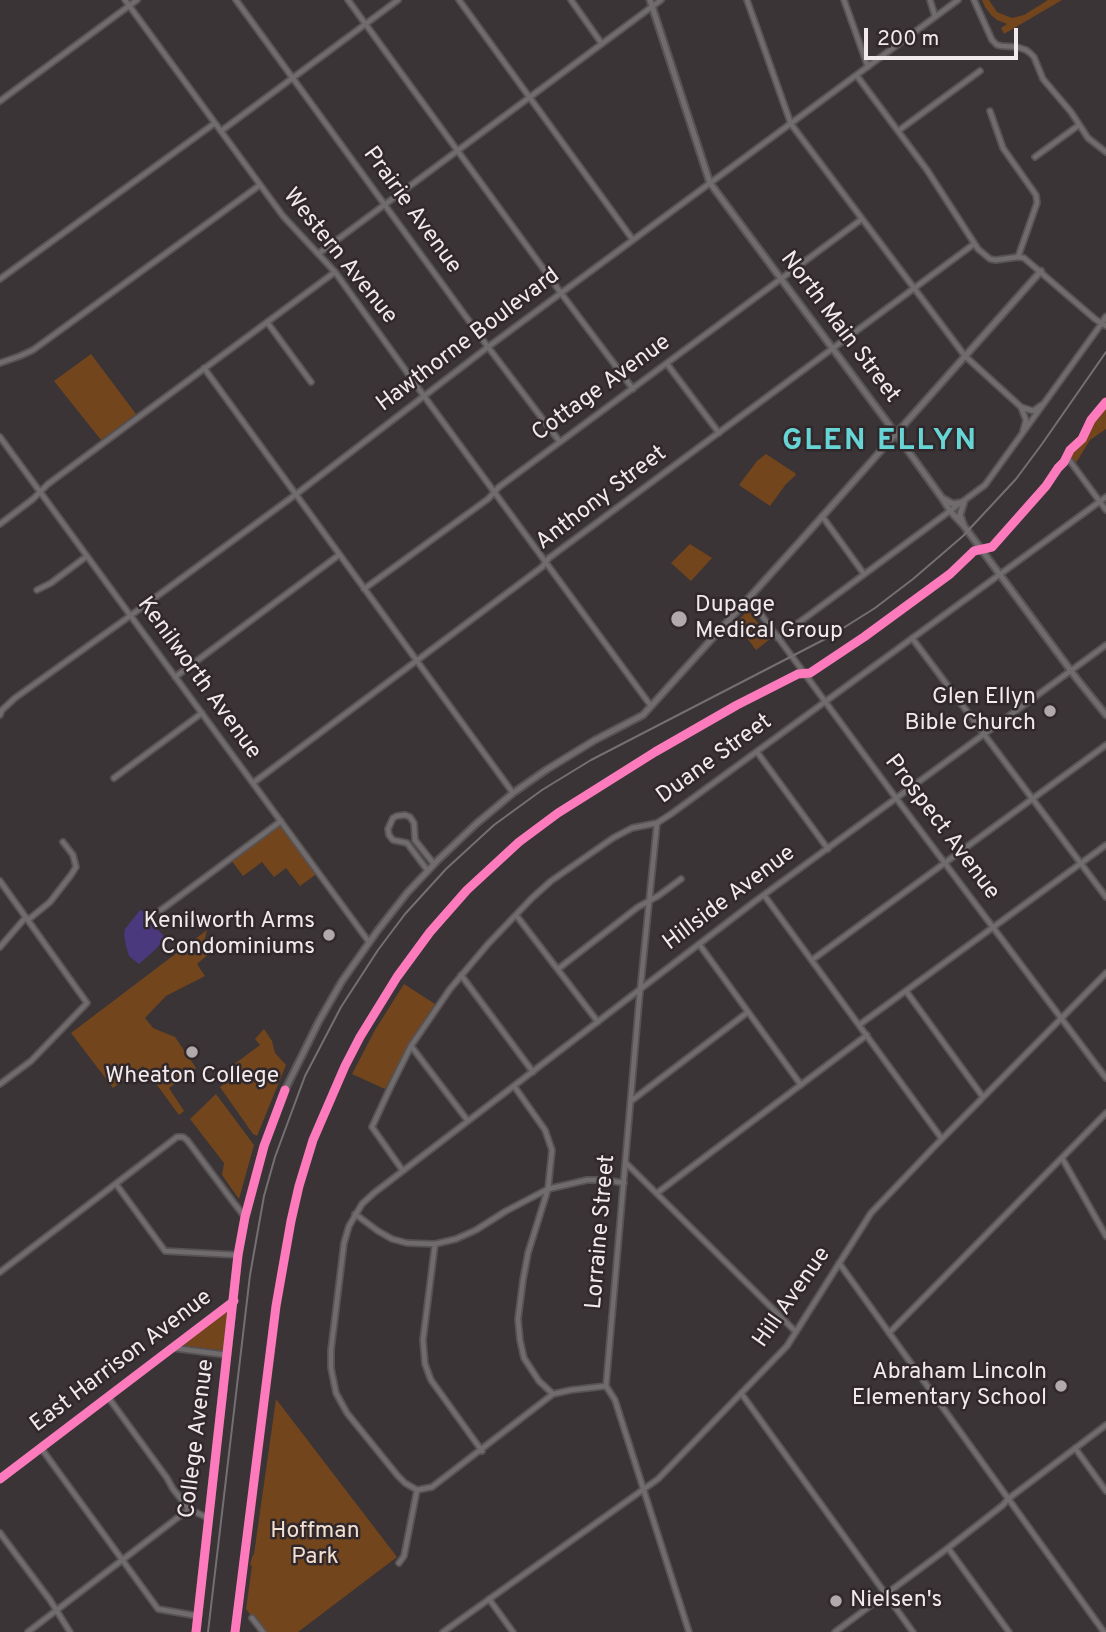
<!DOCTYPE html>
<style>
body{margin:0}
#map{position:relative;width:1106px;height:1632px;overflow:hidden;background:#3a3436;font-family:Overpass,sans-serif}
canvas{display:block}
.scale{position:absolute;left:864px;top:28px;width:154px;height:32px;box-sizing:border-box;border:4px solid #f1eaec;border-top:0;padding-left:9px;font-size:21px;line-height:24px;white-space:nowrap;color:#f1eaec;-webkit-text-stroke:5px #31282b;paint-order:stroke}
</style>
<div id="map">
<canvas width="1106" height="1632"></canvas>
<div class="scale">200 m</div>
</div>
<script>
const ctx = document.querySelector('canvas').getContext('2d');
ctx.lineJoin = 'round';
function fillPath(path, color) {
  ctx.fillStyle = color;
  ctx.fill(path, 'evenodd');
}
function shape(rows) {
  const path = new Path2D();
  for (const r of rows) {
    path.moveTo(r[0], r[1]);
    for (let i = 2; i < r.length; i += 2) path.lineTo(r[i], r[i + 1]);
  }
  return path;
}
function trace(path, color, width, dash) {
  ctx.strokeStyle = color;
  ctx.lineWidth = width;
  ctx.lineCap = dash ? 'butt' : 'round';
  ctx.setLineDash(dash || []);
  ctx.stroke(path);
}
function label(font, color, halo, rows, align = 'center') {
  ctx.font = font + ' Overpass,sans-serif';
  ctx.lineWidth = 5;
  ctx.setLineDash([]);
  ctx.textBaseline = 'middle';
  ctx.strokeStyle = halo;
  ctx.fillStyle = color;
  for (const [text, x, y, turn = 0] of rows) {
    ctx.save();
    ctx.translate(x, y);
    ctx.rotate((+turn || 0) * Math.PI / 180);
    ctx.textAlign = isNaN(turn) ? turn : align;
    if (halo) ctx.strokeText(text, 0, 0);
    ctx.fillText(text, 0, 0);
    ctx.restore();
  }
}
const green = shape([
 [982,0,989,0,997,12,1012,18,1024,15,1048,0,1062,0,1004,34,1001,28,1007,24,997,20,991,15,985,7],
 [91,354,136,414,101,440,54,381],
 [1106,397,1106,429,1090,440,1074,466,1067,453],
 [766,454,795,473,796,475,786,484,770,506,739,485,757,461],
 [690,544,712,558,691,581,671,563],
 [748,610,770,639,756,650,736,623],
 [281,823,318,873,300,886,286,868,274,877,262,862,243,876,231,860],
 [207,930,203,947,211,952,197,964,205,976,166,996,145,1018,153,1028,175,1037,196,1068,169,1088,184,1111,179,1115,143,1066,113,1088,71,1033],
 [404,984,435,1004,408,1046,385,1089,352,1074,375,1030],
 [264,1029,272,1041,275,1053,286,1065,257,1136,253,1134,220,1087,231,1079,225,1071,260,1045,255,1039],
 [216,1094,254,1145,239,1199,222,1175,224,1163,190,1119],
 [232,1304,227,1351,179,1345],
 [276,1399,397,1557,298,1632,263,1632,246,1609,252,1566,250,1565,252,1557,254,1554]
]);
const water = shape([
 [140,910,147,913,155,927,164,936,165,939,156,949,139,964,129,956,126,946,124,934,125,929]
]);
const minor = shape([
 [125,0,283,216,335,272,424,396,651,706],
 [236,0,488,347,560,442],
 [348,0,561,293,633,389],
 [459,0,633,240],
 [571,0,602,44],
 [747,0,791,124,965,356,1021,407,1033,411,1043,404],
 [844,0,868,67],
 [930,0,935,16],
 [974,0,992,40,997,45,1002,46,1017,47,1026,50,1030,53,1034,57,1043,79,1071,112,1088,138,1106,152],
 [857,76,927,170,978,249,990,259,996,260,1018,257,1024,258,1095,319,1106,326],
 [0,101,137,0],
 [990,111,1003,148,1036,195,1037,203,1018,257],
 [221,131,398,0],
 [898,131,980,71],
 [1035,157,1079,125],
 [318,254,661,0],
 [0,279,215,123],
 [267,322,311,382],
 [0,363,20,356,33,350,260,185],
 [667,364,719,433],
 [204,368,513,793],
 [1021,407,1026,420,1023,431],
 [0,437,369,942],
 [1067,457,1106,510],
 [822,516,864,574],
 [0,524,33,499,48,484,335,272],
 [364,589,488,499,499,487,862,219],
 [37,590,51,583,87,556],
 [749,598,896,798,1106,1078],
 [778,638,985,485,1102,323],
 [912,638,1106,897],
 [175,677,339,555],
 [0,715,2,710,15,698,130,616,295,495,488,347,958,0],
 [757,752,828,849],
 [114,778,202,713],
 [253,783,542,567,549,558,974,244],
 [657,823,639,1002,606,1386,615,1400,689,1632],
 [428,871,407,843,393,840,389,835,388,829,393,818,397,816,405,815,410,817,414,823,415,840,434,864],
 [0,881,87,1003,31,1061,0,1084],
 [764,895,942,1139],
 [161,910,281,821],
 [516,915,598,1022],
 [699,944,801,1085],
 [0,947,26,917,28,920,50,902,71,875,76,867,73,855,63,842],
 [812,960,1106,745],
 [558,969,638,907,658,896,681,879],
 [461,975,533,1072],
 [906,991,983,1097],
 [859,1025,1106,845],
 [411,1046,468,1121],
 [514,1086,545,1130,552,1150,548,1189,528,1253,523,1280,518,1319,520,1340,524,1358,539,1381,553,1394],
 [631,1101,748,1012],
 [1062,1158,1106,1236],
 [626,1163,796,1332],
 [403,1171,372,1127,391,1086,411,1046,450,989,488,944,532,898,551,881,613,838,632,828,657,823,671,814,1106,497],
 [116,1184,165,1251,238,1255],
 [657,1193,867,1035],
 [355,1214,378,1231,392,1239,407,1243,435,1244,456,1239,476,1230,506,1211,548,1189,587,1180,606,1180,624,1183],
 [435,1244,423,1340,425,1364,431,1380,482,1451],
 [839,1263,1104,1632],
 [0,1272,177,1137,183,1137,187,1140,234,1203,245,1217],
 [889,1333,1106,1113],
 [173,1348,227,1355],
 [741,1393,913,1632],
 [108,1397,167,1478,173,1489,189,1509,208,1518],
 [41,1448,158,1609,198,1616],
 [1075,1448,1106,1491],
 [0,1479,233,1302],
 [417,1490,432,1487,553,1394,571,1390,606,1386],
 [0,1533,50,1600,70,1632],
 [948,1548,1009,1632],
 [399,1563,404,1556,417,1490,405,1483,398,1476,347,1413,336,1393,331,1368,331,1350,344,1243,349,1226,362,1204,374,1193,754,902,1106,645],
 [489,1599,513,1632],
 [252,1618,263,1632],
 [28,1632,189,1509],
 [443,1632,658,1479,787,1346,871,1213,933,1148,1106,973],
 [835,1632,948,1548,1003,1505,1008,1499,1106,1425]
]);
const tertiary = shape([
 [650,0,710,183,896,434,942,498,951,512,964,526,1077,679,1106,715],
 [1102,323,1106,317],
 [942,498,953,504,964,502,960,515,964,526],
 [196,1632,238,1255,245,1217,264,1146,285,1090,319,1021,342,981,378,930,407,893,438,860,476,824,513,793,546,770,595,740,643,715,804,537,1041,271]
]);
const rail = shape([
 [208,1632,250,1275,264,1196,275,1157,305,1076,341,1007,378,950,405,914,446,869,494,825,542,790,591,760,829,637,875,608,913,579,963,536,1016,479,1042,444,1106,352]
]);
const cycleway = shape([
 [0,1479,234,1301],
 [196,1632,238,1255,245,1217,264,1146,285,1090],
 [235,1632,276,1306,291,1221,299,1186,313,1140,345,1066,360,1037,397,977,430,932,467,890,519,842,558,813,655,752,737,705,798,674,810,673,864,637,950,574,974,551,992,547,1046,486,1058,468,1064,462,1070,450,1082,439,1091,420,1106,402]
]);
const markers = [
 [679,619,9,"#b1aaac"],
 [1050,711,7,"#b1aaac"],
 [329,935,7,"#b1aaac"],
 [192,1052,7,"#b1aaac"],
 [1061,1386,7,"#b1aaac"],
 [836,1601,7,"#b1aaac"]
];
const streetNames = [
 ["Prairie Avenue",411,211,54],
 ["Western Avenue",339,257,51],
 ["North Main Street",839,328,53],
 ["Hawthorne Boulevard",469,341,-37],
 ["Cottage Avenue",602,389,-36],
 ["Anthony Street",602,499,-37],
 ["Kenilworth Avenue",198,679,54],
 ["Duane Street",715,760,-36],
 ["Prospect Avenue",941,828,53],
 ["Hillside Avenue",730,899,-37],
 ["Lorraine Street",602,1232,-85],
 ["Hill Avenue",793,1298,-55],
 ["East Harrison Avenue",122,1362,-37],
 ["College Avenue",198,1439,-83]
];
const poiNames = [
 ["Dupage",695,606,"left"],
 ["Medical Group",695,632,"left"],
 ["Glen Ellyn",1036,698],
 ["Bible Church",1036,724],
 ["Kenilworth Arms",315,922],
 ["Condominiums",315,948],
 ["Wheaton College",192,1077,"center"],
 ["Abraham Lincoln",1047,1373],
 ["Elementary School",1047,1399],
 ["Nielsen's",850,1601,"left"]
];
const parkNames = [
 ["Hoffman",315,1532],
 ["Park",315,1558]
];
const districtNames = [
 ["GLEN ELLYN",880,443]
];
fillPath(green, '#72451c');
fillPath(water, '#4b397d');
trace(minor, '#575253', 8);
trace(tertiary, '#575253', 9);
trace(minor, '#706b6c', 4.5);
trace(tertiary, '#706b6c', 5);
trace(rail, '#747072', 2);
trace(cycleway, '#fd7abc', 9);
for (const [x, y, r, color] of markers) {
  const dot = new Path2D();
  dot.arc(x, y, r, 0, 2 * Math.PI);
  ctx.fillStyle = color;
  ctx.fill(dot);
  trace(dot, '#31282b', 2.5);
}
label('23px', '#f1eaec', '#31282b', streetNames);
label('23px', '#f1eaec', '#31282b', poiNames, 'right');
label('23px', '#f3dfd0', '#31282b', parkNames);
ctx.letterSpacing = '2px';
label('bold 30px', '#67d4d5', '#31282b', districtNames);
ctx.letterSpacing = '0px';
</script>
